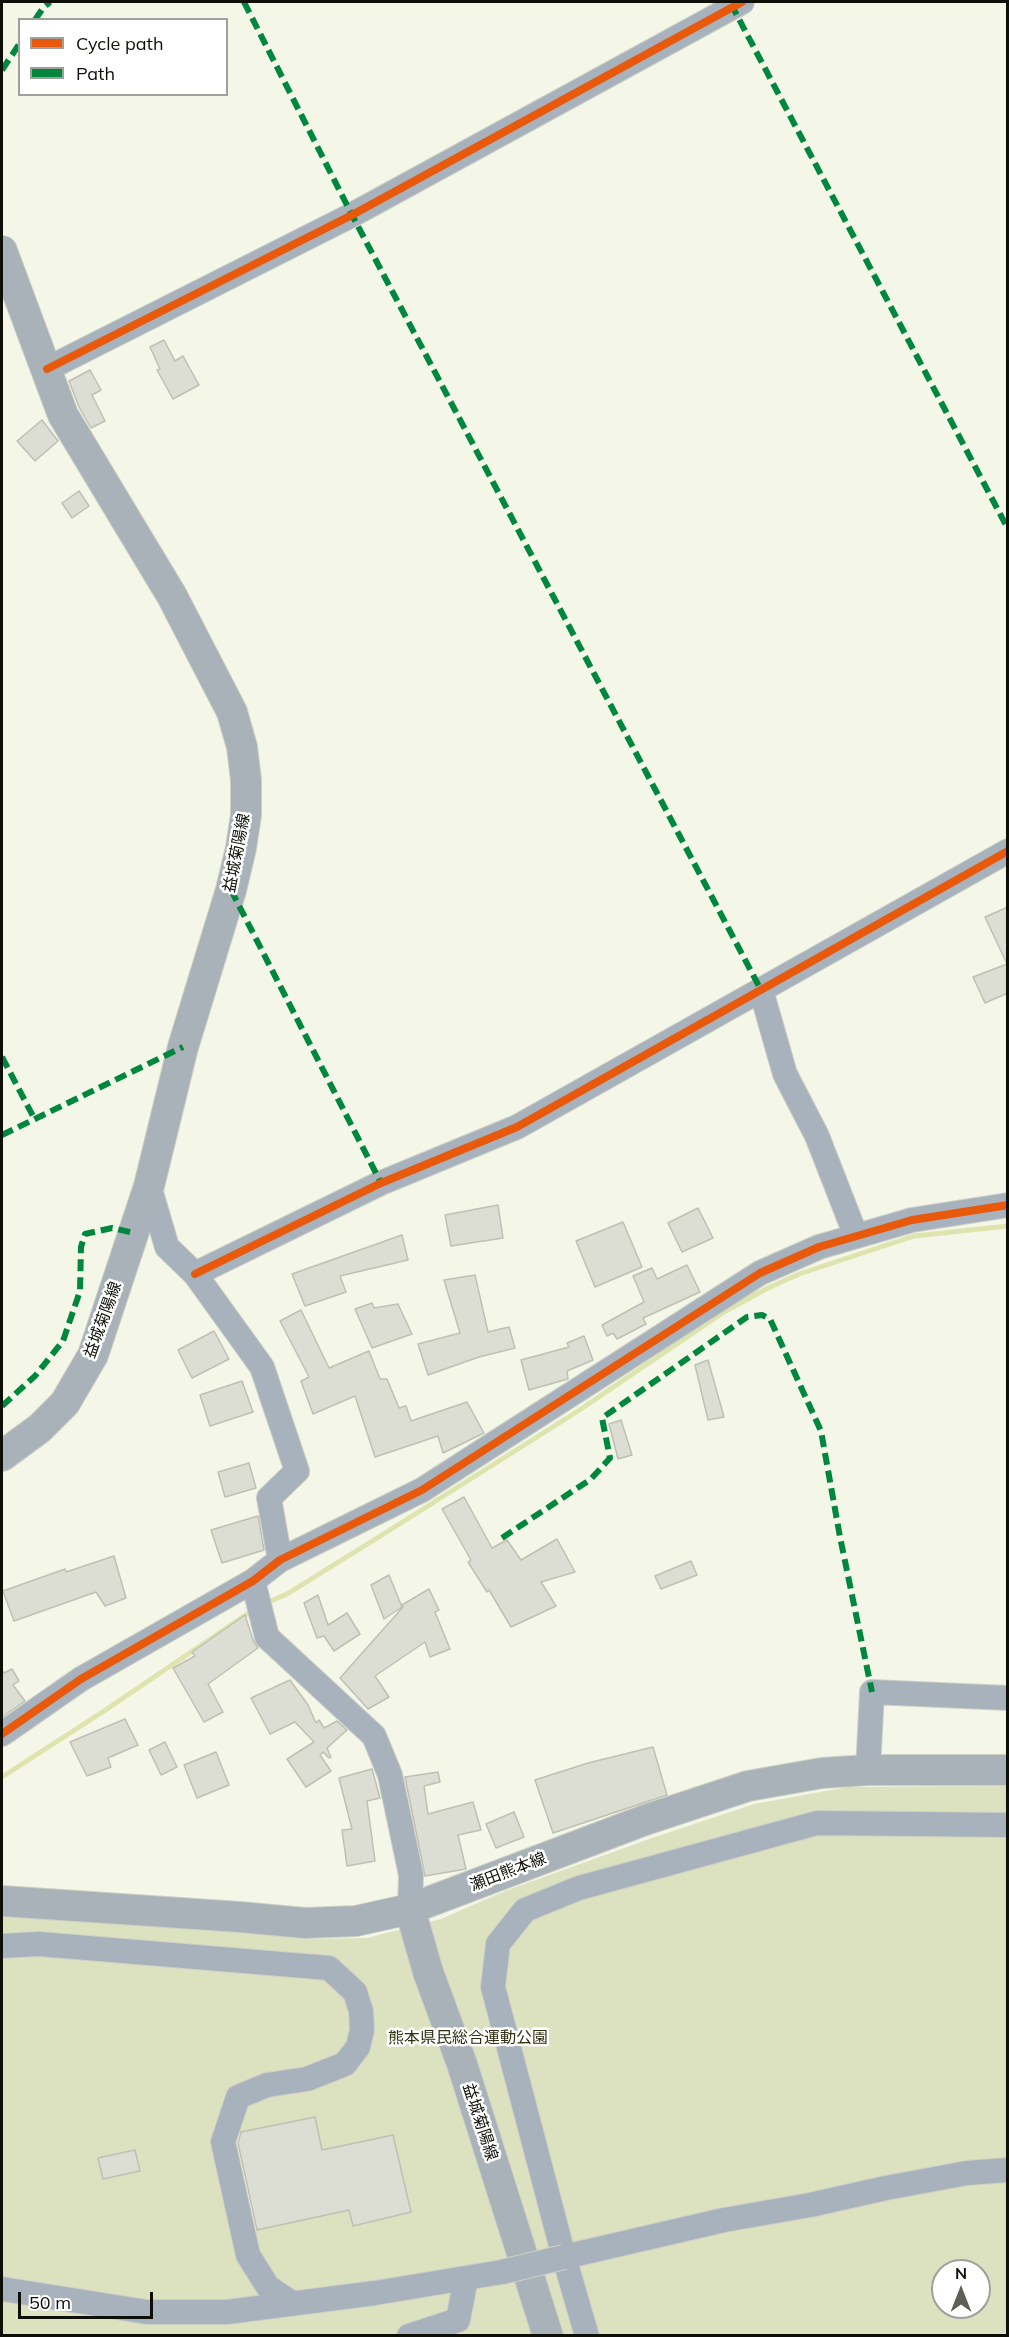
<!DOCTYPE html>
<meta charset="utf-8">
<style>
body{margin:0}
#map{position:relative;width:1009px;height:2337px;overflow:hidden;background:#f4f6e8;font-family:Mulish,sans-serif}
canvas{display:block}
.frame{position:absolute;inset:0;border:3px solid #0e0f07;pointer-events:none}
.legend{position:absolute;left:18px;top:18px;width:210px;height:78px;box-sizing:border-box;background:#fff;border:2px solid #9f9f9c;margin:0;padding:8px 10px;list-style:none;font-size:18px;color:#0e0f07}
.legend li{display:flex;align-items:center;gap:12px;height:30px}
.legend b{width:30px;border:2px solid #9f9f9c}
.north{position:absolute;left:931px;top:2259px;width:60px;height:60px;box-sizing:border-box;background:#fff;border:2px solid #9f9f9c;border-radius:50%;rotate:0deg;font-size:16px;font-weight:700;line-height:24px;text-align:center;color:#0e0f07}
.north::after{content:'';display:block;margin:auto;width:21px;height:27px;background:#5e6056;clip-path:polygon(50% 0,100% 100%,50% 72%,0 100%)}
.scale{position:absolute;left:18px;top:2292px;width:135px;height:27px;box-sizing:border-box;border:3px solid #0e0f07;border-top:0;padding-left:8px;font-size:18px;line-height:21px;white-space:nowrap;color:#0e0f07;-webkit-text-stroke:4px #fff;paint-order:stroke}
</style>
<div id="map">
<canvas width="1009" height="2337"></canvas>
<div class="frame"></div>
<ul class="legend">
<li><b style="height:8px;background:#e8590c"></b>Cycle path</li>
<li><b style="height:8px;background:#00873e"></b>Path</li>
</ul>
<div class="north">N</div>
<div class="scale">50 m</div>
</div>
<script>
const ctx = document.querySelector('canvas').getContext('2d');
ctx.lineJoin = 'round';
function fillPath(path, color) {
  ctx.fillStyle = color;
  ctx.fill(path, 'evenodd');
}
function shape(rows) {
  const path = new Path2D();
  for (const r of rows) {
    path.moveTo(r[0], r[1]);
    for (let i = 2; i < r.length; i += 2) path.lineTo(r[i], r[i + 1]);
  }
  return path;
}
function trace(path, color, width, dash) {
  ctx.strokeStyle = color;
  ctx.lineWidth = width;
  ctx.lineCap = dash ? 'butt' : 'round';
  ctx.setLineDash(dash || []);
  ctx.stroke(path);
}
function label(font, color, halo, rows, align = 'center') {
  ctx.font = font + ' Mulish,"Noto Sans JP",sans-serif';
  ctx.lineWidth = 5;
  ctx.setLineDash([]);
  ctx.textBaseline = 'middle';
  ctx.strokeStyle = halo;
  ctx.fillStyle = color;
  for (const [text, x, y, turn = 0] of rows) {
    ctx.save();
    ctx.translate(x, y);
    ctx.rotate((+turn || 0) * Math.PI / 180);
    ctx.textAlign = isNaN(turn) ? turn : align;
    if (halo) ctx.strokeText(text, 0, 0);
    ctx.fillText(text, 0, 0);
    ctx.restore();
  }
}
const green = shape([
 [1007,1786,1007,2335,2,2336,2,1916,129,1921,240,1930,308,1939,367,1938,441,1919,505,1891,652,1838,754,1804,848,1787],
 [315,2117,335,2213,255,2230,235,2134],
 [393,2135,411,2212,353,2225,335,2148],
 [99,2158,139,2171,103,2179],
 [943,2271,979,2271,979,2307,943,2307]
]);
const stream = shape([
 [264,1604,287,1594,382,1535,578,1411,724,1312,766,1289,799,1274,914,1236,1008,1226],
 [2,1777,104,1711,253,1610]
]);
const building = shape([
 [164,340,175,361,183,356,199,385,173,399,157,370,160,369,150,347,164,340],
 [90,370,101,390,92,395,105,421,91,428,79,407,69,381,90,370],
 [42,420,58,441,35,461,17,441,42,420],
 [79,491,89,506,72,518,62,503,79,491],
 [1008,907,1008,993,985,1003,973,977,1007,964,985,917,1008,907],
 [498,1205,503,1238,451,1246,445,1215,498,1205],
 [698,1208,713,1238,682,1252,668,1223,698,1208],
 [623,1222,642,1267,595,1287,576,1241,623,1222],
 [402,1235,408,1260,340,1276,346,1292,305,1306,292,1274,402,1235],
 [687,1265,700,1292,643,1318,646,1324,617,1339,613,1333,607,1336,602,1325,644,1302,633,1276,652,1268,657,1279,687,1265],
 [475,1275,488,1332,509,1327,515,1348,479,1357,428,1375,418,1344,460,1333,444,1280,475,1275],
 [372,1303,374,1308,398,1304,412,1334,372,1348,355,1309,372,1303],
 [301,1310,329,1368,369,1351,380,1379,387,1379,399,1408,406,1406,411,1421,467,1402,484,1433,443,1453,438,1436,375,1457,355,1396,313,1414,301,1381,309,1377,280,1321,301,1310],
 [214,1331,229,1359,192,1378,178,1350,214,1331],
 [584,1336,593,1360,567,1371,568,1379,529,1390,521,1360,569,1347,567,1343,584,1336],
 [708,1360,724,1417,708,1420,695,1365,708,1360],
 [242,1381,253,1412,210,1426,200,1395,242,1381],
 [621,1420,632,1455,618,1459,609,1424,621,1420],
 [249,1463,256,1488,225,1497,218,1472,249,1463],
 [464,1497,492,1548,507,1540,521,1560,557,1539,575,1572,541,1582,556,1606,511,1627,489,1590,487,1592,468,1562,471,1560,442,1509,464,1497],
 [258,1516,264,1550,222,1563,211,1530,258,1516],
 [114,1556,126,1598,105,1606,96,1592,14,1621,3,1591,65,1569,66,1572,114,1556],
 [691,1561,697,1575,661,1589,655,1576,691,1561],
 [389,1575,402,1607,384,1619,371,1585,389,1575],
 [429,1589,439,1610,435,1612,450,1649,430,1657,425,1642,375,1676,389,1697,368,1709,340,1678,403,1607,402,1605,429,1589],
 [318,1595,328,1625,347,1613,360,1634,334,1651,324,1636,317,1638,304,1603,318,1595],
 [245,1615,253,1640,258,1648,208,1684,223,1712,204,1722,173,1668,195,1656,192,1652,245,1615],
 [12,1669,19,1681,13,1685,25,1701,2,1717,2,1670,4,1673,12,1669],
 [290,1680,308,1705,316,1723,319,1720,324,1728,337,1721,347,1730,327,1748,331,1757,329,1758,323,1752,320,1755,331,1771,306,1787,287,1759,314,1742,295,1722,270,1734,251,1698,290,1680],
 [125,1719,138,1745,108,1758,111,1767,87,1776,70,1742,125,1719],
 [165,1742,177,1767,161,1775,149,1750,165,1742],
 [653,1747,667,1795,553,1833,535,1780,588,1763,653,1747],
 [216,1752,229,1785,197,1798,184,1765,216,1752],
 [372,1769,380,1798,367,1801,375,1861,347,1866,342,1830,352,1829,339,1778,372,1769],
 [438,1772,440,1782,424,1786,428,1814,473,1802,481,1830,458,1835,466,1869,425,1876,405,1777,438,1772],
 [514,1812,524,1837,496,1848,486,1824,514,1812],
 [315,2117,322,2150,393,2135,411,2212,353,2226,349,2210,257,2230,238,2143,241,2132,315,2117],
 [135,2150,140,2171,103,2179,98,2158,135,2150]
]);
const minor = shape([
 [47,369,352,215,742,2],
 [761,990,785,1074,817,1136,856,1236],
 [149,1186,167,1247,195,1274,262,1367,297,1471,269,1498,280,1560],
 [195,1274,381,1183,517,1127,1008,851],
 [253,1581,267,1637,374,1736,390,1775,411,1875,410,1909],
 [2,1734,81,1679,253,1581,280,1560,422,1490,760,1273,819,1247,912,1220,1008,1205],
 [868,1770,872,1692,1008,1698],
 [2,1946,39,1944,329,1968,355,1992,361,2011,362,2030,358,2047,345,2064,307,2079,267,2085,238,2097,223,2142,248,2255,268,2287,292,2303],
 [564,2257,724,2220,810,2205,886,2188,967,2173,1008,2170],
 [2,2289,147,2312,227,2312,375,2293,502,2272],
 [409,2336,458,2320,466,2278],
 [587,2336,564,2257,493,1987,498,1944,525,1910,579,1888,817,1823,1008,1825]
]);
const major = shape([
 [2,251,63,415,172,596,232,712,242,747,246,780,246,815,241,848,231,890,183,1047,149,1186,93,1355,65,1403,40,1428,2,1456],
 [2,1901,240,1917,305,1923,356,1921,410,1909,645,1820,748,1786,822,1773,868,1770,1008,1770],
 [410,1909,428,1972,462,2064,548,2336]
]);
const minorBridge = shape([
 [502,2272,564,2257]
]);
const quiet = shape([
 [244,2,352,215,761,990],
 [731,4,1008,529],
 [35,20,43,8,50,2],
 [2,70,20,43],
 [231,890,381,1183],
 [2,1057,34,1118],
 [2,1135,183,1047],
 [2,1406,35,1376,63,1341,80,1291,81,1247,85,1234,112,1228,134,1233],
 [502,1538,591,1479,610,1458,602,1418,747,1317,762,1315,770,1319,821,1431,840,1537,872,1692]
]);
const cycleway = shape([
 [47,369,352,215,742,2],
 [195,1274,381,1183,517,1127,1008,851],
 [2,1734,81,1679,253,1581,280,1560,422,1490,760,1273,819,1247,912,1220,1008,1205]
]);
const streetNames = [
 ["益城菊陽線",237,853,-79],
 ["益城菊陽線",103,1320,-70],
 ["瀬田熊本線",508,1872,-21],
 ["益城菊陽線",480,2122,72]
];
const parkNames = [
 ["熊本県民総合運動公園",468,2038]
];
fillPath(green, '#dce1c0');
trace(stream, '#dee4ae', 5);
fillPath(building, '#ddded3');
trace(building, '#bec0b4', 1.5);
trace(minor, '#ced0c5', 26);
trace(major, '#ced0c5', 32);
trace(minor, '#a8b2bc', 24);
trace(major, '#a8b2b8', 30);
trace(minorBridge, '#ced0c5', 26, []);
trace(minorBridge, '#a8b2bc', 24);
trace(quiet, '#00873e', 6, [12, 6]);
trace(cycleway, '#e8590c', 8);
label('16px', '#0e0f07', '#fff', streetNames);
label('16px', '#2d3011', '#fff', parkNames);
</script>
